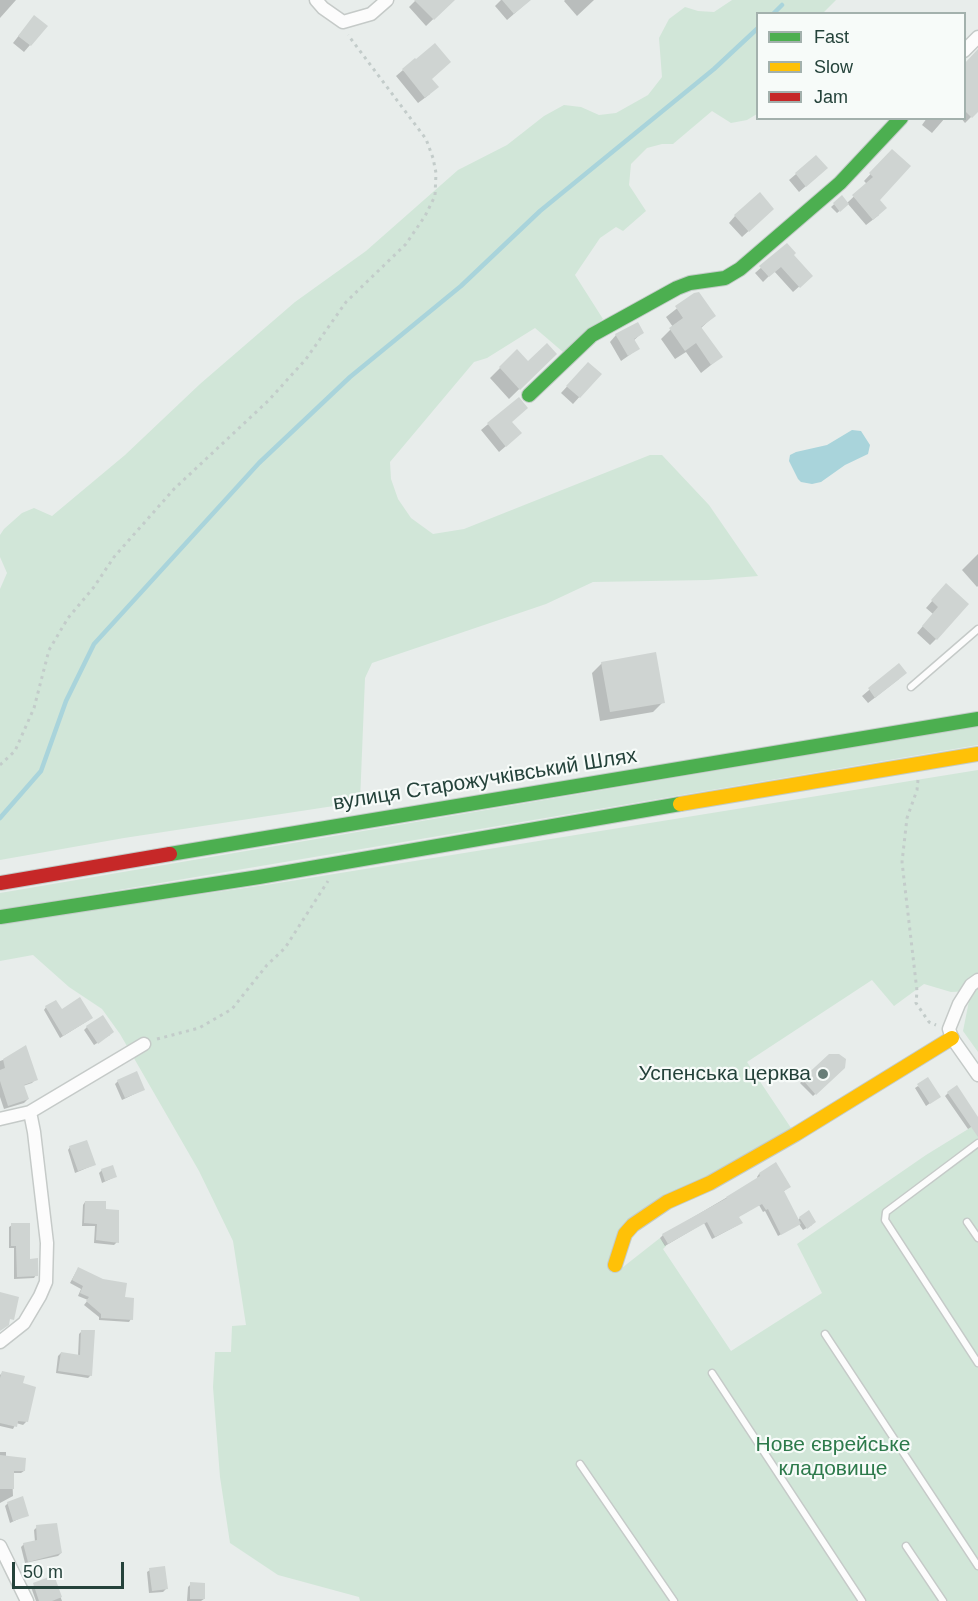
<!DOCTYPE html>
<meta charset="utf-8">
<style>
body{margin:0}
#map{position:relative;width:978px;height:1601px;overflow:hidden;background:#e8edeb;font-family:Helvetica,sans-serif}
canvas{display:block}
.legend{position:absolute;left:756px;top:12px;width:210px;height:108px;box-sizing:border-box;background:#f7fbf9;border:2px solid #a3b1ad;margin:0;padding:8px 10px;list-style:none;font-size:18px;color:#24423a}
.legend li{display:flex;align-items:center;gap:12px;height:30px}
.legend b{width:30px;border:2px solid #a3b1ad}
.scale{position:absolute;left:12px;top:1562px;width:112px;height:27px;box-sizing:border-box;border:3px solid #24423a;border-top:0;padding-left:8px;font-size:18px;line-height:21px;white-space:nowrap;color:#24423a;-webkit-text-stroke:4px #f7fbf9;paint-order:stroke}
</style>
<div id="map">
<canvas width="978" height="1601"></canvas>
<ul class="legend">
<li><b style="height:8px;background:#4caf50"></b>Fast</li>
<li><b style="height:8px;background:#ffc107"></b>Slow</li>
<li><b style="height:8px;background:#c62828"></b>Jam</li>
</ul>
<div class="scale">50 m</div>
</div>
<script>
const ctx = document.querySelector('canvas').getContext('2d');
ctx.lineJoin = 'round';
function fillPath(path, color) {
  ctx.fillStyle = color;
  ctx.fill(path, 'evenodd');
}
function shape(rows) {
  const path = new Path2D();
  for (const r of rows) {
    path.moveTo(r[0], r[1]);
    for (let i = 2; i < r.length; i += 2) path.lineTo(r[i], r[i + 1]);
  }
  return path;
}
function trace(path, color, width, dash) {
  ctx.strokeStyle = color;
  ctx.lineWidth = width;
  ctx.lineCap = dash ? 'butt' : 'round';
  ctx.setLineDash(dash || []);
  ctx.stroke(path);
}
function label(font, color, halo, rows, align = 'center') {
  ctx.font = font + ' Helvetica,sans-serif';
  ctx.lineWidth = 4.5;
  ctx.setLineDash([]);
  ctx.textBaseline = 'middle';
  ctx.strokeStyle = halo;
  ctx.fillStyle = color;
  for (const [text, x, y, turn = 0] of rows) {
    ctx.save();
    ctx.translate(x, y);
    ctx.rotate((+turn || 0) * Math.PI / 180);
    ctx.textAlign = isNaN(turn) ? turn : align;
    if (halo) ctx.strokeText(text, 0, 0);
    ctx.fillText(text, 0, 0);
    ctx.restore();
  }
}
const green = shape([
 [732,0,836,0,823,13,758,14,757,114,747,120,731,123,712,111,673,144,662,144,647,148,631,164,629,185,646,211,623,231,616,227,600,238,575,275,603,319,563,352,535,328,487,358,474,362,390,462,391,479,398,499,411,518,433,534,464,529,650,455,662,455,709,505,758,576,708,580,593,582,546,604,372,663,365,678,360,802,124,838,0,860,0,589,7,573,0,557,0,535,4,529,22,513,34,508,52,516,125,455,200,384,295,302,366,251,458,170,507,145,544,116,564,105,581,107,599,115,616,113,648,95,662,77,659,38,669,19,685,7,698,11,714,12],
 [978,726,978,745,0,910,0,893],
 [978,770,978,1052,963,1031,971,991,951,992,924,984,894,1006,872,980,747,1062,793,1131,631,1222,618,1271,660,1238,666,1246,663,1249,731,1351,822,1293,797,1244,926,1155,978,1123,978,1601,360,1601,359,1597,278,1575,230,1543,220,1477,213,1387,215,1352,231,1352,232,1326,246,1325,233,1241,199,1171,120,1034,102,1009,69,987,33,955,0,961,0,923,266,885]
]);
const water = shape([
 [852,430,861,431,870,445,868,454,845,465,821,482,812,484,801,482,798,479,789,461,790,455,796,452,827,445]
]);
const shadow = shape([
 [0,0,16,0,0,18],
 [453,0,426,26,409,7,416,0],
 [501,0,530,0,507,20,495,6],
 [565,0,594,0,577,16,564,1],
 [28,24,30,45,24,52,13,43],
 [978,51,978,110,965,123,961,118,964,118,964,65],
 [403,70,430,94,418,103,396,76],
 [927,118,945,118,932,133,922,125],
 [892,151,878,200,879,215,866,225,848,204,837,213,831,207,842,197,847,203,867,184,864,181],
 [816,157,819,175,799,192,789,180],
 [766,215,742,237,729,223,735,216],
 [787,245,792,255,811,276,793,292,774,271,763,282,755,273],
 [694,295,714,316,701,328,721,357,701,373,686,352,675,359,661,339,673,327,666,317],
 [642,333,633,341,638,349,621,361,610,342,616,335],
 [555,354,509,399,490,378,500,368,528,363],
 [588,364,600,374,573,404,561,393],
 [518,399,511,422,513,440,499,452,481,430],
 [978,554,978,586,977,587,962,570],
 [940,592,936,639,930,645,917,633,933,614,926,608],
 [602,663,663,702,653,712,600,721,592,673],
 [899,665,899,679,868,703,862,696],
 [46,1007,61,1011,89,1020,60,1038,44,1010],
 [87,1027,110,1035,94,1045,84,1030],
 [830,1055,843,1068,813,1096,800,1083],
 [11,1057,36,1079,32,1083,23,1086,28,1099,24,1103,4,1109,0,1097,0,1061],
 [118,1081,143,1090,122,1100,115,1084],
 [918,1086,936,1099,926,1106,915,1088],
 [948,1093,978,1120,976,1124,968,1129,945,1096],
 [70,1147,94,1165,75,1173,68,1150],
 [776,1165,789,1187,783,1192,797,1221,800,1218,812,1225,803,1230,799,1224,778,1236,765,1211,763,1212,759,1205,738,1217,738,1225,712,1239,704,1223,665,1246,660,1238,663,1235,758,1179,757,1177,759,1174],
 [102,1170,115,1177,102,1183,99,1173],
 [85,1202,105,1211,117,1242,114,1245,94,1243,95,1226,82,1226,83,1205],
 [12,1225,36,1275,34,1278,14,1279,14,1248,9,1248,9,1227],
 [76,1272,123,1298,131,1319,129,1322,99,1320,99,1317,84,1305,88,1300,78,1296,81,1289,70,1283],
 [81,1332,91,1375,88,1378,56,1373,58,1356,61,1353,78,1356,79,1334],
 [2,1373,21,1385,26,1422,23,1425,16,1423,13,1429,0,1426,0,1375],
 [0,1452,6,1452,6,1457,24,1471,21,1473,12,1473,13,1496,0,1503],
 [8,1503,27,1515,10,1523,5,1506],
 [37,1527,61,1553,58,1556,25,1563,21,1547,24,1544,35,1542,34,1530],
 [150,1570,166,1589,163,1592,149,1593,147,1572],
 [53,1577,62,1601,36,1601,31,1587],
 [191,1584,204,1599,201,1601,187,1601,188,1587]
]);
const stream = shape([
 [773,14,782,5],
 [0,818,41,771,66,701,94,644,259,463,350,377,461,286,540,211,714,69,758,28]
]);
const building = shape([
 [414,0,455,0,434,20],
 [502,0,531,0,514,14],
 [34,15,48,26,31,46,18,36],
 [435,43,451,62,432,79,439,87,425,98,402,69,415,58,416,59],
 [978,49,978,112,972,118,964,110,964,64],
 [892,149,911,166,880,200,887,208,873,220,852,195,873,177,869,173],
 [816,155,828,168,806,187,795,173],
 [760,192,774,209,749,232,734,215],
 [842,195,849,204,840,212,833,203],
 [787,243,796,253,794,255,813,276,800,288,781,267,769,277,759,266],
 [699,292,716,316,701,327,723,357,711,365,696,343,685,351,669,328,683,318,675,306,694,293],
 [638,322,644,333,634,339,640,349,628,356,615,334],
 [547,343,557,354,520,390,499,367,517,349,528,361],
 [588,362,602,374,580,398,566,386],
 [519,397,528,408,512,422,522,433,506,447,487,423],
 [946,583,969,604,937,640,922,626,938,607,931,600],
 [656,652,665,703,610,712,601,662],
 [899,663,907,673,875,698,868,688],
 [80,997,93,1018,63,1036,45,1006,56,1000,62,1009],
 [103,1015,114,1032,98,1044,86,1026],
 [26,1045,38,1080,24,1085,29,1099,8,1106,0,1081,0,1070,5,1068,3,1059],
 [829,1054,839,1054,846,1059,845,1068,816,1095,802,1079],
 [137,1071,145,1090,125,1098,117,1080],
 [928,1077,941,1097,930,1104,917,1084],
 [957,1085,978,1117,978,1137,947,1092],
 [87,1140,96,1165,78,1171,69,1146],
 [776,1162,791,1187,784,1191,801,1224,781,1235,768,1209,766,1210,762,1204,739,1217,743,1223,715,1237,707,1222,668,1244,662,1234,727,1198,726,1197,760,1176,759,1173],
 [113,1165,117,1177,105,1181,101,1169],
 [85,1201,106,1201,106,1209,119,1210,119,1243,96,1240,97,1224,84,1223],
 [809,1210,816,1222,807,1229,799,1217],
 [11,1223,30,1223,30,1259,38,1258,38,1276,17,1277,16,1246,11,1246],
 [78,1267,103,1279,127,1283,125,1297,134,1298,133,1320,101,1318,101,1314,86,1301,89,1297,80,1293,83,1286,72,1280],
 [0,1292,19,1297,14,1320,10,1319,9,1325,0,1331],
 [81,1330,95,1330,92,1376,58,1371,61,1352,80,1355],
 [2,1371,25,1376,23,1383,36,1387,28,1422,18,1421,17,1427,0,1423,0,1378],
 [0,1455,26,1458,25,1471,14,1471,14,1489,0,1489],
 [23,1496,29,1516,13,1521,7,1502],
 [57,1523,62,1553,28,1562,23,1543,37,1540,36,1525],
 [165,1566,168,1589,152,1591,149,1568],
 [54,1575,62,1597,52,1601,39,1601,33,1583],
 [190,1582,205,1583,205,1599,190,1599]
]);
const path = shape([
 [0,765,15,751,34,708,49,650,68,618,94,587,114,557,174,489,269,400,306,359,346,302,406,244,425,216,435,196,436,173,433,158,426,139,348,35],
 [918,780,917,790,907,818,902,862,917,991,916,1003,929,1022,936,1025],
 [157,1039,199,1028,232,1009,267,965,285,948,328,881]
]);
const lane = shape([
 [911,687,978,629],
 [978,1143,886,1212,885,1220,978,1363],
 [967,1222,978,1238],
 [825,1334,978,1566],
 [712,1373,862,1601],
 [580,1464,674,1601],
 [906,1546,943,1601]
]);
const street = shape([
 [316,0,323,8,343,22,371,14,387,0],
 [964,51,978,37],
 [978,980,971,985,959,1004,949,1029,952,1038,978,1075],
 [0,1119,30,1112,144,1044],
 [0,1342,24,1323,40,1296,46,1282,47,1243,34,1132,30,1112],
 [0,1546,27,1601]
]);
const fast = shape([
 [529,395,592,335,677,288,690,283,725,278,740,269,840,183,901,118],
 [170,854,978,719],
 [0,917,259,877,680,804]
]);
const slow = shape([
 [680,804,978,754],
 [615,1265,625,1234,633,1225,667,1202,710,1183,796,1134,952,1038]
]);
const jam = shape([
 [0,883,170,854]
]);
const markers = [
 [823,1074,6,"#697e78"]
];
const streetNames = [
 ["вулиця Старожучківський Шлях",485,780,-9]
];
const poiNames = [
 ["Успенська церква",811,1074]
];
const parkNames = [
 ["Нове єврейське",833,1445],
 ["кладовище",833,1469]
];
fillPath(green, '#d1e6d8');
fillPath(water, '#a9d4db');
fillPath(shadow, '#0003');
trace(stream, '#a9d4db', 4.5);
fillPath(building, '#cfd4d2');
trace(lane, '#c5cac8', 9);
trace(street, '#c5cac8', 15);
trace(fast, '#c3cbc8', 16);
trace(slow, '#c3cbc8', 16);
trace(jam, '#c3cbc8', 16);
trace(path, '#c3ccca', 3, [3, 4.5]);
trace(lane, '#fcfcfc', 6);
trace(street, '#fcfcfc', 12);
trace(fast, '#4caf50', 14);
trace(slow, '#ffc107', 14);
trace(jam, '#c62828', 14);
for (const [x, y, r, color] of markers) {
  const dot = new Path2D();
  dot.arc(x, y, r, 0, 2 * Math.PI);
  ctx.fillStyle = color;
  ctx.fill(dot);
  trace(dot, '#f7fbf9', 2);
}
label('21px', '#24423a', '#f7fbf9', streetNames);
label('21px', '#24423a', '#f7fbf9', poiNames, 'right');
label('21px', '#2d7a4b', '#f7fbf9', parkNames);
</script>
